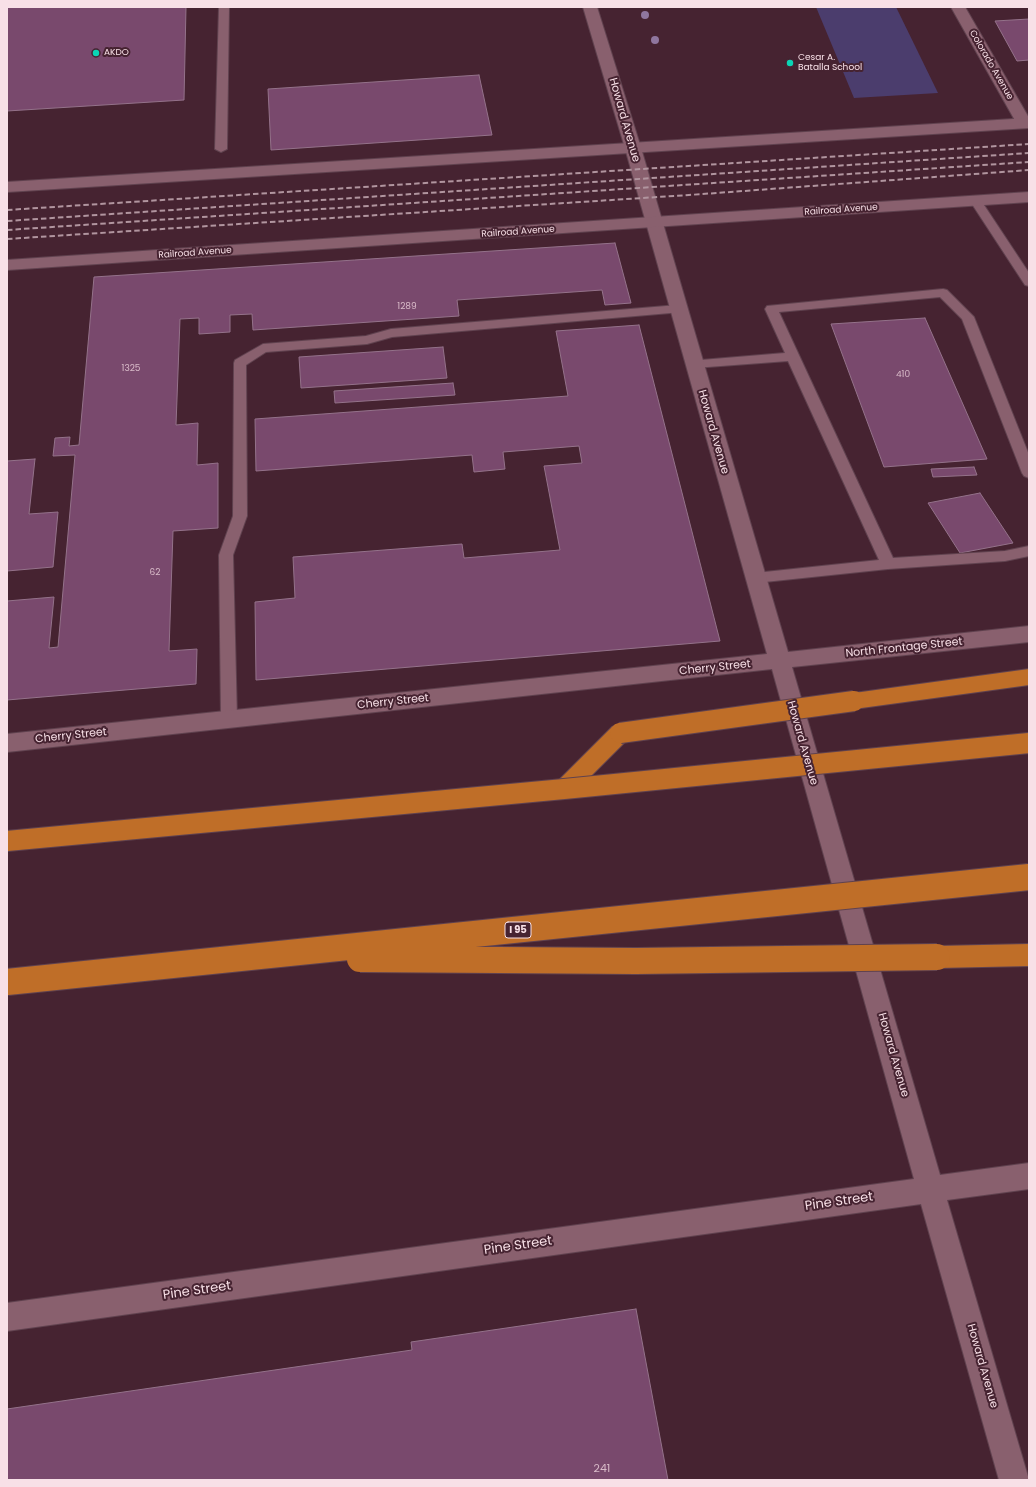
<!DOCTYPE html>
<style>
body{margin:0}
#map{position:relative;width:1036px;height:1487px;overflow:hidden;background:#462331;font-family:Poppins,sans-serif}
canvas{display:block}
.frame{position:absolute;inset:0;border:8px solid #f8e0e7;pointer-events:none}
</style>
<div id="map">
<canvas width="1036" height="1487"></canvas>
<div class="frame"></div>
</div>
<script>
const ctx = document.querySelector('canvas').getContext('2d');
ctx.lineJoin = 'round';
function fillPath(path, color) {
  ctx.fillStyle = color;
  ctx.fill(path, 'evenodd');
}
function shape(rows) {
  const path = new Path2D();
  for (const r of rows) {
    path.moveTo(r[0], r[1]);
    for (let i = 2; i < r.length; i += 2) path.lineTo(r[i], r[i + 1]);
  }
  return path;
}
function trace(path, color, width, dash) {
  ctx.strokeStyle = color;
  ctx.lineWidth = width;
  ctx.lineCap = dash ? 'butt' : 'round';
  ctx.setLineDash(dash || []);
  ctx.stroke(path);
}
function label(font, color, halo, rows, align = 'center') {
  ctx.font = font + ' Poppins,sans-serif';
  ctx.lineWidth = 4;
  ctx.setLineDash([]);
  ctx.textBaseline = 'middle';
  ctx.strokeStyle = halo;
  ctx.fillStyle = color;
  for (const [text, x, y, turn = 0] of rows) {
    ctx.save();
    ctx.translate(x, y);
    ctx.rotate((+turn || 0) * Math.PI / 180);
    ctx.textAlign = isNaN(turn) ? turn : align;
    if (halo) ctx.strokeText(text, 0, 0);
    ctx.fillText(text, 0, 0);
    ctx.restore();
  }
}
const green = shape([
 [816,7,896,7,938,93,854,98]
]);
const building = shape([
 [7,7,186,7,184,100,7,111,7,7],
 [1029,19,1029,60,1017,61,995,21,1029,19],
 [479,75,492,135,271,150,268,89,479,75],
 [615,243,631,303,605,305,602,290,457,300,459,316,253,330,252,314,230,315,230,332,199,334,199,318,180,319,176,425,198,423,197,465,218,463,218,528,173,531,169,651,197,649,196,684,7,700,7,601,54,597,49,648,58,647,75,455,53,456,55,438,70,437,69,446,79,445,94,277,615,243],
 [925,318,987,459,884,467,831,324,925,318],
 [639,325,720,641,256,680,255,602,295,598,293,557,462,544,464,558,560,550,544,466,582,463,579,446,503,452,505,469,474,472,472,455,256,471,255,419,568,396,556,331,639,325],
 [443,347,447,378,301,388,299,357,443,347],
 [453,383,455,395,335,403,334,391,453,383],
 [35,459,29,514,58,512,53,567,7,571,7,461,35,459],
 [974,467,977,475,933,477,931,469,974,467],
 [980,493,1013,543,960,553,928,503,980,493],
 [636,1309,668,1480,7,1480,7,1409,412,1350,411,1342,636,1309]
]);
const service = shape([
 [219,7,229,7,227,149,221,152,215,149,219,7],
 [976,197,980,199,1029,273,1029,286,1025,285,970,201,976,197],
 [943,289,947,290,974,317,1029,455,1029,478,1024,476,1022,473,962,319,940,297,779,312,893,558,1005,551,1029,546,1029,556,1005,561,888,569,755,583,750,582,748,578,750,574,755,573,879,560,788,361,694,368,689,367,688,364,689,361,785,353,765,309,767,306,943,289],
 [678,305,684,309,682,312,392,337,367,344,266,352,246,365,247,516,233,555,237,719,235,723,229,725,223,723,221,719,219,555,233,516,234,363,235,360,263,344,366,336,391,329,678,305]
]);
const minor = shape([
 [583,7,597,7,641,148,788,652,1029,626,1029,642,792,667,940,1175,1029,1163,1029,1189,947,1200,1029,1480,999,1480,921,1204,7,1331,7,1303,914,1179,772,669,7,752,7,734,767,654,625,148,583,7],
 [951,7,965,7,1029,118,1029,128,1020,127,1017,124,951,7]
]);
const tertiary = shape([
 [1029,118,1029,128,7,192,7,182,1029,118],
 [1029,192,1029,202,7,270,7,260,1029,192]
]);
const motorway = shape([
 [1029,669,1029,685,854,709,846,707,843,701,846,695,854,693,1029,669],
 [620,724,628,727,631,733,628,739,572,795,564,798,556,795,553,789,556,783,612,727,620,724],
 [1029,944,1029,966,937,968,928,965,925,957,928,949,937,946,1029,944]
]);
const rail = shape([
 [7,210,1029,144],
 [7,221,1029,153],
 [7,230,1029,162],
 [7,239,689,195,1029,170]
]);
const motorwayBridgeFar1 = shape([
 [620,733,854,701],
 [7,841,564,789,1029,743]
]);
const motorwayBridge = shape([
 [360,959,636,961,937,957],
 [7,982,1029,877]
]);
const trees = [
 [645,15],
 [655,40]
];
const markers = [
 [96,53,4,"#0ad5b5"],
 [790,63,4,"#0ad5b5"]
];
const farPoinames = [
 ["AKDO",104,53],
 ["Cesar A.",798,58],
 ["Batalla School",798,68]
];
const farStreetnames = [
 ["Colorado Avenue",991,65,60],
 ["Railroad Avenue",841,210,-4],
 ["Railroad Avenue",518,232,-4],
 ["Railroad Avenue",195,253,-4]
];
const numberNames = [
 ["1289",407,307],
 ["1325",131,369],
 ["410",903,375],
 ["62",155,573]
];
const shields = [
 [518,930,26]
];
const shieldNames = [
 ["I 95",518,930]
];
const streetNames = [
 ["Howard Avenue",624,120,74],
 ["Howard Avenue",713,432,74],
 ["North Frontage Street",904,648,-6],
 ["Cherry Street",715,668,-6],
 ["Cherry Street",393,702,-6],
 ["Cherry Street",71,736,-6],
 ["Howard Avenue",802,743,74],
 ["Howard Avenue",893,1055,74],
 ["Howard Avenue",982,1366,74]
];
const nearNumbernames = [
 ["241",602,1469]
];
const nearStreetnames = [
 ["Pine Street",839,1202,-8],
 ["Pine Street",518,1246,-8],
 ["Pine Street",197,1291,-8]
];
fillPath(green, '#4b3d6d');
fillPath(building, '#79496d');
trace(building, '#94728a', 1);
trace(service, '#60424f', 2);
trace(minor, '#60424f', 2);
trace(tertiary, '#60424f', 2);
trace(motorway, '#60424f', 2);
fillPath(service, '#89606e');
fillPath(minor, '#89606e');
fillPath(tertiary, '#89606e');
fillPath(motorway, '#bf6e28');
trace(rail, '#b1959f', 2, [5.5, 3]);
trace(motorwayBridgeFar1, '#60424f', 22, []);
trace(motorwayBridge, '#60424f', 28, []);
trace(motorwayBridgeFar1, '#bf6e28', 20);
trace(motorwayBridge, '#bf6e28', 26);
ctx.fillStyle = '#8f769e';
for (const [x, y] of trees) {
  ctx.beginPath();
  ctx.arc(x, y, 4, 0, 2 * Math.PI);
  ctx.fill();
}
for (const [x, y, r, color] of markers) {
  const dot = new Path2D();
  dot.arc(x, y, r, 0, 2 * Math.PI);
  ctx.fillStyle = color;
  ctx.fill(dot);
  trace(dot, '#462331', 1.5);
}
label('9px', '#f8e0e7', '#462331', farPoinames, 'left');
label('9px', '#f8e0e7', '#462331', farStreetnames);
label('9px', '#d8bac8', null, numberNames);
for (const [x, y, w] of shields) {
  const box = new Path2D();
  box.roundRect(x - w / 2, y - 8, w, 16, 3);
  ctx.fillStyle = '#462331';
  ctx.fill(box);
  trace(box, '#f8e0e7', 1);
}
label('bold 10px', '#f8e0e7', null, shieldNames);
label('11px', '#f8e0e7', '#462331', streetNames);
label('11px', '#d8bac8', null, nearNumbernames);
label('13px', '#f8e0e7', '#462331', nearStreetnames);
</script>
